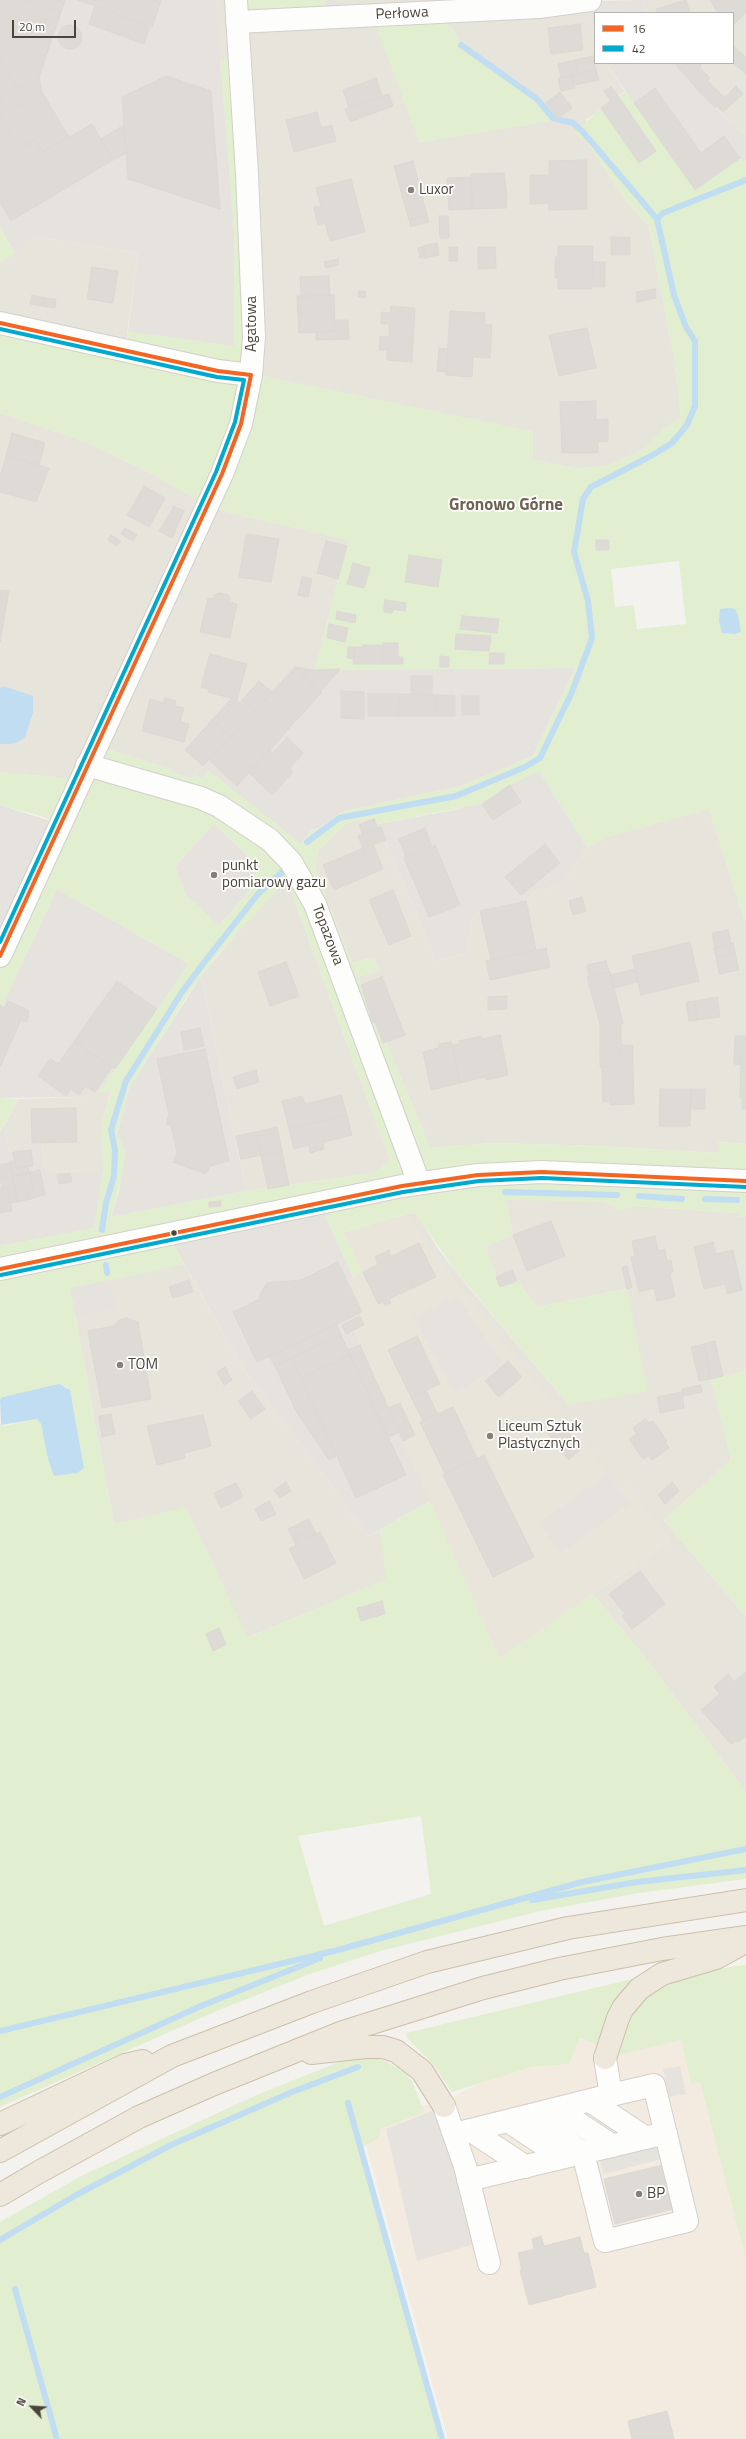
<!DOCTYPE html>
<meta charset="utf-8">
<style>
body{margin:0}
#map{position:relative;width:746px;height:2439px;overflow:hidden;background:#f4f2ee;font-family:"Titillium Web",sans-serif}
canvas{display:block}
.legend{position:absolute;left:594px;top:12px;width:140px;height:52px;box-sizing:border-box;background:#fff;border:1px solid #b7b4b0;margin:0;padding:5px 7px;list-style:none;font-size:12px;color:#4b4439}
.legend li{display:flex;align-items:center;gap:8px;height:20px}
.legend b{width:20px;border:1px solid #b7b4b0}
.north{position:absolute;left:12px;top:2387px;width:40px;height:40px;-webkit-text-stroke:3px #fff;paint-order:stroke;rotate:295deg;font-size:11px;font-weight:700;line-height:16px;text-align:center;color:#4b4439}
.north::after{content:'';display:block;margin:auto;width:14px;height:18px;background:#4b4439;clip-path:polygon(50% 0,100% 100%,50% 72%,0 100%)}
.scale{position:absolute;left:12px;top:20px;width:64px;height:18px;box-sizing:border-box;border:2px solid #4b4439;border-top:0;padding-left:5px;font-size:12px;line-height:14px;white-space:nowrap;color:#4b4439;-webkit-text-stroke:3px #fff;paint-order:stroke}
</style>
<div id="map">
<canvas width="746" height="2439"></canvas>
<ul class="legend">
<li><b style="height:5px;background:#f26522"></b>16</li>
<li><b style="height:5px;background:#00a9ce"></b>42</li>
</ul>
<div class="north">N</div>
<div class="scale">20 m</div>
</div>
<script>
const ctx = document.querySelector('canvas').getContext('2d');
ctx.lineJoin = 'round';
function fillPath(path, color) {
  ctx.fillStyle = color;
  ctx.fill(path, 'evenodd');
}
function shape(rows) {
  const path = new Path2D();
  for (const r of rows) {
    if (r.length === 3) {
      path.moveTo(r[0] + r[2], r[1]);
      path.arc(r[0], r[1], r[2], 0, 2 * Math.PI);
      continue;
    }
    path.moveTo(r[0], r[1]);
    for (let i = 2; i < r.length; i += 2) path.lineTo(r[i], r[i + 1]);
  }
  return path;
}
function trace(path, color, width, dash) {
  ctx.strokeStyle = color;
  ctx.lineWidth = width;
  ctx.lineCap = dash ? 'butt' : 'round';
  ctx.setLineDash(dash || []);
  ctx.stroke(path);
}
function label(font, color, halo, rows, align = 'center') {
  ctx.font = font + ' "Titillium Web",sans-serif';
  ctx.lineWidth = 3.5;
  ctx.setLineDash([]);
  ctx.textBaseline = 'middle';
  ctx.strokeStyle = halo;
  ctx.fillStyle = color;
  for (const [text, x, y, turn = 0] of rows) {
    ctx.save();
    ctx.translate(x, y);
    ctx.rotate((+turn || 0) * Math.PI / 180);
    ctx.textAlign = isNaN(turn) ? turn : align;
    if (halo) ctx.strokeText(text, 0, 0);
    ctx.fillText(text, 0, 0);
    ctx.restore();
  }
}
const residential = shape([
 [216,0,236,0,326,18,326,0,590,0,587,1,595,37,595,63,606,63,625,91,586,120,587,141,624,199,649,226,675,365,681,418,663,429,644,450,606,466,576,469,533,459,533,432,262,376,239,60,220,60],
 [452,27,461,45,537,99,556,120,419,142],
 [641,0,746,0,746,136,715,108,675,63,733,63,733,13,645,13],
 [36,237,138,253,125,350,0,323,0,263],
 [0,413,86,442,155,475,207,506,211,498,222,502,219,509,227,512,348,540,315,670,295,667,191,779,170,772,171,769,107,749,79,783,53,777,0,772],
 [709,809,746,925,746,1144,719,1142,718,1153,599,1146,493,1143,430,1148,386,1042,383,1043,367,1007,369,1006,358,977,379,970,374,957,352,963,315,868,318,851,345,824,375,817,436,961,467,953,472,917,480,911,526,901,534,892,564,883,587,847,610,836],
 [287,880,390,1161,374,1173,246,1191,201,976,251,916],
 [111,1090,102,1123,103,1171,46,1172,41,1143,31,1150,9,1152,4,1125,19,1099,79,1097],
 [509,1198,606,1202,609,1205,615,1204,616,1211,634,1206,738,1213,738,1217,746,1216,746,1371,711,1379,731,1460,664,1520,746,1617,746,1792,650,1664,593,1594,670,1541,627,1486,620,1491,460,1289,404,1215,415,1212,439,1250,466,1284,569,1405,626,1289,537,1307,517,1281,500,1287,485,1246,513,1235,506,1200],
 [184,1264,241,1365,369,1536,380,1530,387,1579,247,1638,186,1508,114,1524,70,1288]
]);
const commercial = shape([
 [580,2038,607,2049,606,2057,681,2040,691,2084,700,2082,746,2260,746,2439,448,2439,366,2145,379,2138,379,2129,411,2107,438,2104,491,2078,531,2067,568,2064]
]);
const industrial = shape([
 [0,0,216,0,234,230,234,346,128,331,138,253,36,237,15,253,0,228],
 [641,0,645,13,595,13,595,37,587,1],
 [606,63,675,63,715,108,746,136,746,162,739,158,695,190],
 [295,667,315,670,575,668,533,756,461,786,341,812,320,828,311,830,301,844,209,771,203,778,194,776],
 [539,771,587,847,564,883,534,892,526,901,480,911,472,917,467,953,436,961,378,824,459,809],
 [0,805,60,824,0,956],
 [214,824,245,853,257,882,219,926,185,894,175,866],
 [57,889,189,964,98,1093,79,1097,0,1098,0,1005,2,1006,10,989],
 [201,976,246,1191,111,1217,119,1191,125,1151,117,1135,129,1088],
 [4,1125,9,1152,30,1150,32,1143,41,1143,46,1172,103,1171,95,1228,0,1246,0,1131],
 [320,1204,353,1277,347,1280,362,1312,360,1316,364,1325,354,1330,430,1501,369,1536,241,1365,168,1235]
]);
const education = shape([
 [404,1215,460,1289,608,1471,620,1491,627,1485,670,1541,499,1659,353,1330,364,1325,360,1316,361,1312,347,1280,362,1272,343,1232]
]);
const green = shape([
 [236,0,326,0,326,18,258,22],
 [424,13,452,27,461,45,537,99,556,120,419,142,372,16],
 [240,59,262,376,533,432,533,459,576,469,606,466,644,450,663,429,681,418,675,365,649,226,624,199,587,141,574,133,601,108,626,91,695,190,740,158,746,162,746,925,709,809,611,836,587,847,539,771,510,785,482,804,378,824,375,817,345,824,318,851,315,868,352,963,374,957,379,970,358,977,369,1006,367,1007,383,1043,386,1042,430,1148,493,1143,599,1146,718,1153,718,1142,746,1144,746,1216,738,1217,738,1213,634,1206,616,1211,615,1204,609,1205,605,1202,506,1200,513,1235,485,1246,500,1287,517,1281,537,1307,627,1289,648,1391,569,1405,455,1270,414,1212,343,1232,363,1272,353,1277,320,1204,168,1235,184,1264,70,1289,114,1524,186,1508,248,1638,386,1579,380,1530,430,1501,499,1659,593,1594,650,1664,746,1792,746,1879,639,1893,540,1911,380,1951,307,1975,219,2010,0,2107,0,1424,4,1426,38,1419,41,1424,48,1459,84,1468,70,1390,65,1386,3,1397,0,1399,0,1246,94,1228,103,1171,102,1123,111,1091,98,1093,189,964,57,889,10,989,2,1006,0,1005,0,956,60,824,41,816,0,805,0,772,53,777,79,783,107,749,172,769,171,772,191,779,194,776,203,778,210,771,301,844,311,830,321,828,341,812,461,786,533,756,575,668,315,670,348,540,227,512,219,509,222,502,212,498,207,506,155,475,86,442,0,413,0,323,125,350,128,331,234,346,234,230,220,60],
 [679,561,686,624,637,629,634,605,615,607,611,569],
 [214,824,245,853,257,882,219,926,185,894,175,866],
 [287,880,390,1161,374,1173,246,1191,111,1217,123,1172,125,1151,117,1135,129,1088,189,993,217,955],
 [421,1816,431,1894,324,1926,298,1836],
 [0,228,15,253,0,263],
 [0,1098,19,1099,0,1131],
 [746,1371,746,1617,664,1520,731,1460,711,1379],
 [746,1965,746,2260,700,2082,691,2084,681,2040,605,2058,607,2049,580,2038,569,2064,531,2067,452,2092,432,2063,408,2039,406,2033,628,1980],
 [356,2055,371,2056,387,2062,403,2072,412,2081,424,2112,380,2129,379,2138,361,2148,442,2439,0,2439,0,2222,81,2176,259,2094]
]);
const parking = shape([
 [633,4,635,13,595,13],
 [165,230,209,241,209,262,234,265,234,346,133,332,142,250,164,253],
 [14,833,31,838,0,905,0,864],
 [319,1232,335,1264,301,1280,267,1283,260,1294,260,1299,227,1315,198,1261],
 [110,1280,116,1309,75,1316,70,1288],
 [456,1296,504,1365,455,1392,413,1317],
 [608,1474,629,1504,560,1553,539,1523],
 [680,2066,686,2094,669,2097,663,2069],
 [444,2106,484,2241,417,2261,386,2129],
 [658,2143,662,2159,604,2174,599,2158]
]);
const water = shape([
 [729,608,735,609,738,615,741,632,735,634,722,633,719,621,720,609],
 [3,686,33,696,33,713,25,737,16,743,10,744,0,744,0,689],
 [59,1384,70,1390,84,1468,77,1473,54,1476,48,1459,41,1424,37,1419,1,1425,0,1399,3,1397]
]);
const stream = shape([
 [657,219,663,213,746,180],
 [307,842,339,818,456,796,525,767,540,758,572,692,592,638,588,601,574,552,583,499,591,487,651,456,672,443,687,425,695,406,695,341,686,327,674,295,657,219,583,132,573,123,553,118,537,99,461,45],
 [505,1192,617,1195],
 [639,1196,682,1199],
 [705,1199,737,1200],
 [102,1230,106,1203,114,1176,115,1150,111,1130,126,1081,182,992,206,960,258,894,282,872],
 [106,1265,107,1273],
 [532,1900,637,1882,746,1870],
 [0,2031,338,1950,582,1882,746,1849],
 [0,2097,201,2006,320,1958],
 [348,2103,442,2439],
 [0,2240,78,2194,171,2145,292,2092,358,2067],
 [15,2289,57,2439]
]);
const building = shape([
 [0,0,25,0,61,12,39,77,18,89,0,58,0,0],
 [25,0,65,0,61,12,25,0],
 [78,0,161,0,152,27,78,0],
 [686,0,690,13,657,13,656,9,686,0],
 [710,0,746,0,746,13,733,25,733,13,718,13,710,0],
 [95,6,150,26,144,44,89,24,95,6],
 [580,24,583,50,551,54,548,28,580,24],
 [70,37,12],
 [733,46,746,57,746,74,733,63,733,46],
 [593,56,596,70,578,74,575,60,593,56],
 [0,58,18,89,0,100,0,58],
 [575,60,578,74,561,78,558,64,575,60],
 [675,63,689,63,680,70,675,63],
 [689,63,701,63,700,68,710,78,698,90,680,70,689,63],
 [596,70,599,80,574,85,572,75,596,70],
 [572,75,575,88,561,91,558,78,572,75],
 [166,76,211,91,220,209,128,179,122,97,166,76],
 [39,77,42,92,0,117,0,100,39,77],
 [376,78,382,96,349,108,343,90,376,78],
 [708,81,725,98,715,108,698,90,708,81],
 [736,86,743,94,723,112,717,106,736,86],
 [611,87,618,96,611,101,604,91,611,87],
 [655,88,701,153,724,136,740,158,695,190,634,103,655,88],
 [42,92,69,137,43,152,35,139,19,149,0,117,42,92],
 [560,92,572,108,558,119,546,103,560,92],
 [389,94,393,106,350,122,345,109,389,94],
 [618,96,656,151,639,163,601,108,618,96],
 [317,112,321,128,332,125,336,141,294,152,286,120,317,112],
 [0,116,19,149,35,139,43,152,92,124,113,160,11,221,0,202,0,116],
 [124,125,126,153,113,160,101,139,124,125],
 [587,160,587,209,549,210,549,161,587,160],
 [413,161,427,215,409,220,394,166,413,161],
 [504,173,507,196,506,208,472,209,471,174,504,173],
 [530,175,549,175,549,203,530,204,530,175],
 [471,177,472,209,449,210,447,178,471,177],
 [351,179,365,232,330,241,325,223,318,225,314,207,321,206,316,188,351,179],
 [427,215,429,222,411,227,409,220,427,215],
 [439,216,448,216,449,238,440,238,439,216],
 [611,237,630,237,630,255,611,255,611,237],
 [437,243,439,255,425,258,423,246,437,243],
 [558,246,593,246,592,289,558,289,558,278,555,278,555,257,558,257,558,246],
 [423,247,425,258,420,258,418,248,423,247],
 [449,247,458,247,457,261,449,261,449,247],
 [478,247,495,247,496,268,478,269,478,247],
 [338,259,339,265,326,268,324,262,338,259],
 [593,262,605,262,605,287,593,287,593,262],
 [92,267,118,271,113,303,87,299,92,267],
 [329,276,330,295,301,296,300,277,329,276],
 [655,289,656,298,637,302,636,292,655,289],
 [359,291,366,291,365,298,358,297,359,291],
 [32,295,44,298,42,306,30,304,32,295],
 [334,295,335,331,299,333,297,296,334,295],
 [44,298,56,299,55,308,42,306,44,298],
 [391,306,415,308,412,362,387,360,387,350,379,350,380,336,389,337,389,324,381,324,381,312,390,313,391,306],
 [450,311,485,313,484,324,492,325,490,358,473,357,472,377,446,375,450,311],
 [335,320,348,320,349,339,316,340,316,332,335,331,335,320],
 [587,328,596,368,559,376,549,335,587,328],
 [439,348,448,349,446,372,437,371,439,348],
 [596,401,596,420,608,419,608,441,598,442,598,453,562,453,560,402,596,401],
 [12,433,45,443,39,465,6,456,12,433],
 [6,456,49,468,36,502,0,492,0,476,6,456],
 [144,486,165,498,149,527,127,515,144,486],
 [174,506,184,511,172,538,159,531,174,506],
 [125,528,137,535,133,541,121,534,125,528],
 [246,534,279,539,271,582,239,577,246,534],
 [111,535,121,541,117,546,108,540,111,535],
 [596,540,609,540,609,550,596,550,596,540],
 [326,541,347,546,338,579,317,573,326,541],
 [409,555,442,560,438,587,405,582,409,555],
 [353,563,370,568,364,588,347,584,353,563],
 [302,577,312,579,308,597,298,595,302,577],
 [0,590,9,591,0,642,0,590],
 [219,593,228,595,230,598,230,602,237,604,230,638,200,632,208,598,214,599,214,595,219,593],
 [385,600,406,603,405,611,384,608,385,600],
 [384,608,393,609,392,613,384,612,384,608],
 [337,611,356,615,355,623,336,619,337,611],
 [462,616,499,619,497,633,460,629,462,616],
 [329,624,348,628,345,642,327,638,329,624],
 [456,634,491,636,489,651,455,649,456,634],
 [383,643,398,643,398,657,403,657,403,664,383,664,383,643],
 [363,645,383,645,383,664,363,664,363,645],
 [348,647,354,647,354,659,347,658,348,647],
 [354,647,363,647,363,664,353,664,354,647],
 [490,653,504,653,504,664,489,664,490,653],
 [210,654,247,664,237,700,208,692,208,689,201,687,210,654],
 [440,656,449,657,449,667,440,667,440,656],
 [295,667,322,692,237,786,209,760,295,667],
 [295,667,315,670,340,669,321,691,295,667],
 [411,676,432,676,432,695,411,694,411,676],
 [259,681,272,692,255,710,243,699,259,681],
 [341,691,364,692,364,719,341,718,341,691],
 [368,694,399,694,398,716,368,716,368,694],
 [399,694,436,695,436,716,398,716,399,694],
 [436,695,455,695,455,716,436,716,436,695],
 [462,696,479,696,479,715,462,715,462,696],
 [165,698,176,701,175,706,184,708,180,722,189,724,184,742,142,731,150,699,163,703,165,698],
 [232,698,240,703,243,699,255,710,231,737,212,720,232,698],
 [212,720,231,737,203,766,185,750,212,720],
 [287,738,303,753,290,768,274,752,287,738],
 [270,750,293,772,272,795,249,773,270,750],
 [510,785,521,802,493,820,482,804,510,785],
 [374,819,378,829,363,835,359,825,374,819],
 [381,827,386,840,363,848,358,836,381,827],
 [425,828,432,846,406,857,399,839,425,828],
 [373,844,383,869,334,890,323,865,373,844],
 [545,844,560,863,521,895,505,877,545,844],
 [435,845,460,905,429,917,404,858,435,845],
 [214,870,219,874,214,880,209,875,214,870],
 [393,890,411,936,389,945,369,900,393,890],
 [582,897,586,911,573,915,569,901,582,897],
 [526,901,536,950,491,960,480,911,526,901],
 [728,930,731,944,715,948,712,933,728,930],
 [690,942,699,981,641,995,632,956,690,942],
 [733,943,735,953,716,957,714,948,733,943],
 [546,948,550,967,490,980,486,961,546,948],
 [735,953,739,970,719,974,716,957,735,953],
 [606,961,609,972,589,976,587,965,606,961],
 [286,962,299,996,270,1006,258,972,286,962],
 [635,969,638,982,614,988,611,975,635,969],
 [610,972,623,1023,621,1024,600,1024,587,977,610,972],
 [382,977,405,1035,383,1043,375,1022,373,1023,361,985,382,977],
 [117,981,157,1009,115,1069,74,1041,117,981],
 [507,996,507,1009,488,1010,488,997,507,996],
 [717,997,720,1017,697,1020,695,1001,717,997],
 [8,1001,28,1010,29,1016,26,1022,21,1020,0,1067,0,1005,5,1008,8,1001],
 [695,1001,697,1020,689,1021,686,1002,695,1001],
 [600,1024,621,1024,621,1056,600,1056,600,1024],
 [200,1028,204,1046,184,1050,181,1032,200,1028],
 [500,1035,508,1075,486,1080,485,1077,460,1083,452,1045,460,1044,459,1041,481,1036,482,1039,500,1035],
 [735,1036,746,1036,746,1061,741,1060,741,1065,734,1064,735,1036],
 [74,1041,112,1067,95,1092,86,1086,79,1095,71,1089,66,1096,38,1076,50,1059,58,1064,74,1041],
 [451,1042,460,1083,431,1090,423,1052,438,1048,439,1044,451,1042],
 [621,1045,633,1045,633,1067,621,1067,621,1045],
 [205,1049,229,1161,210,1166,206,1174,173,1162,177,1153,171,1125,166,1124,169,1115,157,1059,205,1049],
 [600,1056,621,1056,621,1067,600,1067,600,1056],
 [741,1060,746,1061,746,1109,742,1109,742,1097,740,1097,741,1060],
 [602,1067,633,1067,634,1104,610,1105,609,1101,603,1102,602,1067],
 [256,1070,259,1082,237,1089,233,1077,256,1070],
 [660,1089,691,1089,690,1126,659,1126,660,1089],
 [691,1089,705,1089,705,1109,690,1109,691,1089],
 [341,1095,347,1115,289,1129,282,1101,302,1096,305,1104,341,1095],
 [76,1108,77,1142,32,1143,31,1109,76,1108],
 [347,1115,352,1135,323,1142,324,1149,310,1153,309,1145,294,1149,289,1129,347,1115],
 [277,1127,282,1151,261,1155,256,1132,277,1127],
 [256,1132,261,1155,241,1159,236,1136,256,1132],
 [31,1150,33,1166,16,1168,13,1152,31,1150],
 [282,1151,289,1185,268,1189,261,1155,282,1151],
 [10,1161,15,1161,16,1168,28,1167,29,1173,12,1176,10,1161],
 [10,1163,12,1176,0,1178,0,1165,10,1163],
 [40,1170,45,1195,35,1197,30,1172,40,1170],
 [30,1172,35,1198,17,1202,12,1176,30,1172],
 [70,1173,72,1182,59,1184,57,1175,70,1173],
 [12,1176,17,1202,11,1203,8,1187,2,1188,0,1178,12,1176],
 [8,1187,12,1211,0,1213,0,1188,8,1187],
 [221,1201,221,1206,209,1207,209,1202,221,1201],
 [551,1221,565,1256,527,1271,513,1235,551,1221],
 [655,1236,658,1251,665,1249,667,1261,671,1260,673,1272,670,1273,675,1297,657,1301,654,1288,639,1292,631,1257,635,1256,632,1241,655,1236],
 [713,1242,716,1254,733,1250,742,1290,727,1294,725,1284,704,1289,694,1247,713,1242],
 [419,1243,436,1277,389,1299,391,1303,385,1306,383,1302,378,1304,363,1272,378,1265,375,1257,389,1250,391,1256,419,1243],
 [338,1262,362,1312,257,1362,233,1312,260,1299,260,1294,267,1283,301,1280,338,1262],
 [627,1266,632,1287,627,1289,622,1267,627,1266],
 [512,1270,517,1281,500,1287,496,1277,512,1270],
 [189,1280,193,1292,173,1298,169,1287,189,1280],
 [360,1316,364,1325,346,1334,342,1325,360,1316],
 [127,1318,138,1322,151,1399,102,1408,88,1331,113,1326,119,1320,127,1318],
 [336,1324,341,1335,275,1366,269,1356,336,1324],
 [341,1335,350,1355,301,1378,291,1358,341,1335],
 [417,1336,440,1384,411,1397,388,1350,417,1336],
 [715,1341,723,1376,711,1379,704,1344,715,1341],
 [704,1344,711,1379,699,1381,691,1347,704,1344],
 [360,1345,399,1432,388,1437,348,1350,360,1345],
 [350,1355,406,1475,356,1498,301,1378,350,1355],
 [291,1358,336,1456,329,1460,296,1411,275,1366,291,1358],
 [508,1361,522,1377,499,1397,485,1381,508,1361],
 [225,1367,232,1380,224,1385,217,1372,225,1367],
 [700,1385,702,1392,683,1396,682,1389,700,1385],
 [426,1390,438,1414,423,1421,411,1397,426,1390],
 [252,1391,265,1409,251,1419,238,1401,252,1391],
 [682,1392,684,1408,660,1413,657,1397,682,1392],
 [400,1403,415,1435,403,1441,388,1408,400,1403],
 [453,1407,477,1458,445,1474,420,1422,453,1407],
 [111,1414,115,1434,102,1437,99,1416,111,1414],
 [203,1415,211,1446,184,1453,185,1458,157,1465,147,1426,203,1415],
 [646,1419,649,1423,653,1421,667,1441,665,1443,669,1448,652,1460,649,1455,643,1459,629,1439,637,1434,633,1428,646,1419],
 [560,1422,581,1449,568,1460,547,1432,560,1422],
 [484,1455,534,1557,493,1577,443,1475,484,1455],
 [286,1482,291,1491,280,1498,274,1490,286,1482],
 [672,1482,679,1491,665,1504,658,1495,672,1482],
 [236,1483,243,1497,221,1508,214,1493,236,1483],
 [269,1501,276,1514,261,1521,255,1509,269,1501],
 [308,1519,316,1534,306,1539,303,1533,295,1537,299,1544,296,1545,288,1529,308,1519],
 [320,1532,336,1563,304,1579,289,1549,299,1544,295,1537,303,1533,306,1539,320,1532],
 [640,1571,665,1604,632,1629,622,1616,625,1614,609,1594,640,1571],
 [382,1601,385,1614,370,1618,366,1606,382,1601],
 [366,1606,370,1618,361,1621,357,1608,366,1606],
 [219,1628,226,1645,213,1651,206,1634,219,1628],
 [746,1672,746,1736,738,1742,736,1741,731,1744,701,1710,720,1694,714,1687,728,1674,734,1682,746,1672],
 [663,2165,673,2209,615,2224,604,2179,663,2165],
 [541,2236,544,2246,580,2237,584,2253,588,2253,596,2287,529,2305,520,2270,522,2270,518,2253,534,2249,532,2239,541,2236],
 [667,2411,674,2439,632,2439,628,2421,667,2411]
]);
const minor = shape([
 [237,22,539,7,590,0],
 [0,323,218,371,251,375],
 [87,765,201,798,219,806,270,840,291,862,315,904,419,1183],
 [0,956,222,474,241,424,251,375,254,337,247,174,236,0],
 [0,1269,402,1186,478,1175,542,1172,746,1181],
 [590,2101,646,2138],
 [444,2106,465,2166,489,2263],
 [557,2109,613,2146],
 [529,2116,583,2153,605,2241,687,2221,654,2085,611,2095,605,2058],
 [508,2121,562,2157],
 [470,2130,526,2167],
 [455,2134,611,2095],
 [468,2180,666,2133]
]);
const highway = shape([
 [311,2053,366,2047,383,2047,396,2051,422,2071,444,2106],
 [605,2058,618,2018,623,2008,639,1989,662,1974,716,1958,745,1942],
 [0,2124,125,2065,143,2061],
 [0,2151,172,2056,312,2002,427,1962,568,1928,746,1900],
 [0,2195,39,2172,139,2117,214,2084,343,2032,483,1988,559,1969,662,1949,746,1937]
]);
const bus1 = shape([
 [0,323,218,371,251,375,241,424,222,474,0,956],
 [0,1269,402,1186,478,1175,542,1172,746,1181]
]);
const bus2 = shape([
 [0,329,217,377,244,380,235,422,216,472,0,942],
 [1,1275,403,1192,479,1181,542,1178,746,1187]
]);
const markers = [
 [411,190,4,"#868178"],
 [214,875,4,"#868178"],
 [174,1233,3.5,"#4b4439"],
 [120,1365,4,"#868178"],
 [490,1436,4,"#868178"],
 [639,2194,4,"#868178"]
];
const streetNames = [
 ["Perłowa",402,14,-3],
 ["Agatowa",252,324,-90],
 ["Topazowa",327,935,69]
];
const poiNames = [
 ["Luxor",419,190],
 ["punkt",222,866],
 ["pomiarowy gazu",222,883],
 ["TOM",128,1365],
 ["Liceum Sztuk",498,1427],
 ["Plastycznych",498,1444],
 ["BP",647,2194]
];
const quarterNames = [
 ["Gronowo Górne",506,506]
];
fillPath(residential, '#e7e4dc');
fillPath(commercial, '#f3ebdf');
fillPath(industrial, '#e6e2de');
fillPath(education, '#eae5da');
fillPath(green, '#e1eecf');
fillPath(parking, '#e6e3df');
fillPath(water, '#c0ddf1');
trace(stream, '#c0ddf1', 6);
fillPath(building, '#dedbd6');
trace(building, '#dcd9d4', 1);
trace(minor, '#d2d0cb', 24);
trace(highway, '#ccbfa9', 24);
trace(minor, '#fdfdfc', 22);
trace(highway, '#ede8db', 22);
trace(bus1, '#f26522', 4);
trace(bus2, '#00a9ce', 4);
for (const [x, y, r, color] of markers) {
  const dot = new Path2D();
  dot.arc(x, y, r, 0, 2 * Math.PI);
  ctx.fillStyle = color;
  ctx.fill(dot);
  trace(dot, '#fff', 1.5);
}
label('15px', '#4b4439', '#fff', streetNames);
label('15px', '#4b4439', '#fff', poiNames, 'left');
label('bold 17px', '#6e6250', '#fff', quarterNames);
</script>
